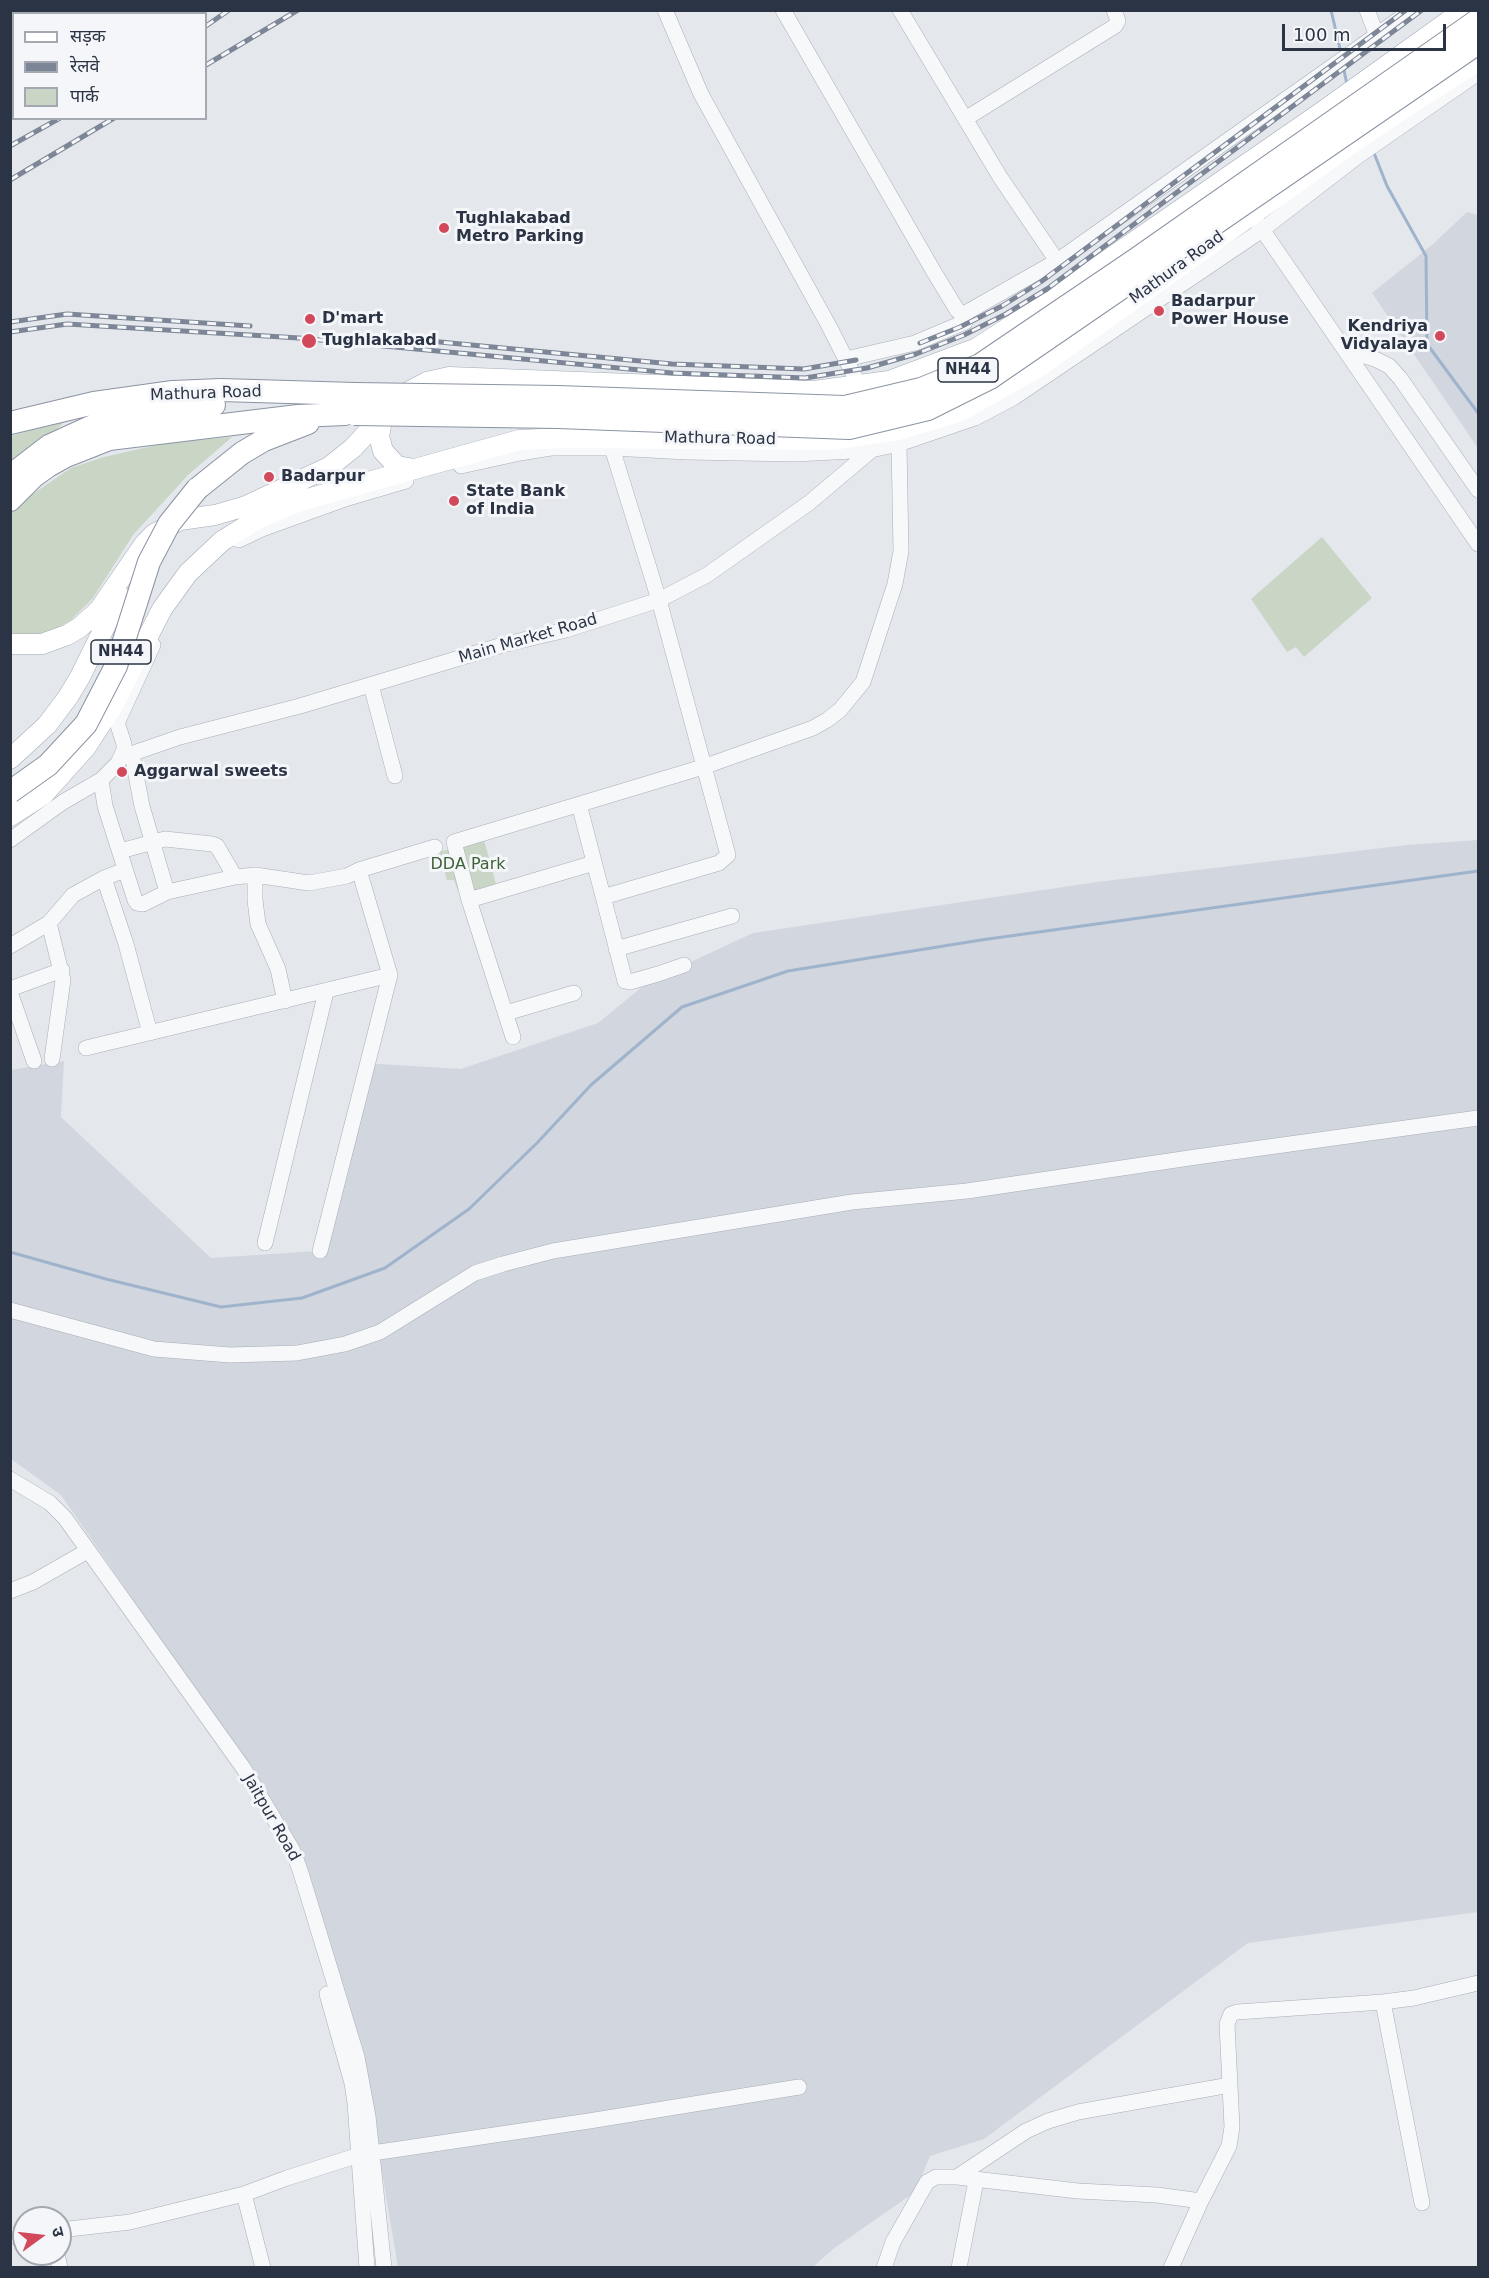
<!DOCTYPE html>
<meta charset="utf-8">
<style>
body{margin:0}
#map{position:relative;width:1489px;height:2278px;overflow:hidden;background:#e4e7ec;font-family:"DejaVu Sans","Noto Sans Devanagari",sans-serif}
canvas{display:block}
.frame{position:absolute;inset:0;border:12px solid #2b3445;pointer-events:none}
.legend{position:absolute;left:12px;top:12px;width:195px;height:108px;box-sizing:border-box;background:#f4f6f9;border:2px solid #a4a8b1;margin:0;padding:8px 10px;list-style:none;font-size:18px;color:#2b3445}
.legend li{display:flex;align-items:center;gap:12px;height:30px}
.legend b{width:30px;border:2px solid #a4a8b1}
.north{position:absolute;left:12px;top:2206px;width:60px;height:60px;box-sizing:border-box;background:#f4f6f9;border:2px solid #a4a8b1;border-radius:50%;rotate:75deg;font-size:16px;font-weight:700;line-height:24px;text-align:center;color:#2b3445}
.north::after{content:'';display:block;margin:auto;width:21px;height:27px;background:#d1495b;clip-path:polygon(50% 0,100% 100%,50% 72%,0 100%)}
.scale{position:absolute;left:1282px;top:24px;width:164px;height:27px;box-sizing:border-box;border:3px solid #2b3445;border-top:0;padding-left:8px;font-size:18px;line-height:21px;white-space:nowrap;color:#2b3445;-webkit-text-stroke:4px #f4f6f9;paint-order:stroke}
</style>
<div id="map">
<canvas width="1489" height="2278"></canvas>
<div class="frame"></div>
<ul class="legend">
<li><b style="height:8px;background:#fff"></b>सड़क</li>
<li><b style="height:8px;background:#7d8696"></b>रेलवे</li>
<li><b style="height:16px;background:#c9d6c5"></b>पार्क</li>
</ul>
<div class="north">उ</div>
<div class="scale">100 m</div>
</div>
<script>
const ctx = document.querySelector('canvas').getContext('2d');
ctx.lineJoin = 'round';
function fillPath(path, color) {
  ctx.fillStyle = color;
  ctx.fill(path, 'evenodd');
}
function shape(rows) {
  const path = new Path2D();
  for (const r of rows) {
    path.moveTo(r[0], r[1]);
    for (let i = 2; i < r.length; i += 2) path.lineTo(r[i], r[i + 1]);
  }
  return path;
}
function trace(path, color, width, dash) {
  ctx.strokeStyle = color;
  ctx.lineWidth = width;
  ctx.lineCap = dash ? 'butt' : 'round';
  ctx.setLineDash(dash || []);
  ctx.stroke(path);
}
function label(font, color, halo, rows, align = 'center') {
  ctx.font = font + ' "DejaVu Sans",sans-serif';
  ctx.lineWidth = 6;
  ctx.setLineDash([]);
  ctx.textBaseline = 'middle';
  ctx.strokeStyle = halo;
  ctx.fillStyle = color;
  for (const [text, x, y, turn = 0] of rows) {
    ctx.save();
    ctx.translate(x, y);
    ctx.rotate((+turn || 0) * Math.PI / 180);
    ctx.textAlign = isNaN(turn) ? turn : align;
    if (halo) ctx.strokeText(text, 0, 0);
    ctx.fillText(text, 0, 0);
    ctx.restore();
  }
}
const built = shape([
 [1467,212,1478,215,1478,448,1372,293,1432,245],
 [1478,840,1478,1912,1248,1943,984,2139,930,2156,915,2192,833,2249,813,2267,398,2267,374,2125,301,1864,152,1627,61,1495,11,1459,11,1070,64,1061,61,1117,211,1258,318,1251,362,1063,461,1069,598,1023,648,982,753,933,1097,882,1407,845]
]);
const green = shape([
 [67,419,57,429,11,470,11,436],
 [232,437,188,475,133,535,93,598,70,621,44,635,21,637,11,633,11,511,27,498,71,468,104,457,166,443],
 [1322,537,1372,598,1304,657,1296,647,1287,652,1251,599],
 [484,840,499,895,458,891,454,880,447,880,439,852]
]);
const stream = shape([
 [1331,10,1341,53],
 [1343,65,1347,85],
 [1374,153,1387,186,1426,256,1427,344,1478,413],
 [10,1252,106,1279,221,1307,302,1298,385,1268,469,1209,537,1143,591,1085,682,1007,788,971,981,940,1478,871]
]);
const minor = shape([
 [665,10,701,94,829,326,859,385],
 [783,10,934,272,957,310,962,315,1057,261,1412,10],
 [900,10,1000,177,1057,261],
 [1367,10,1377,36],
 [965,119,1115,26,1118,21,1114,10],
 [1257,222,1478,544],
 [1345,350,1375,359,1389,366,1400,378,1478,490],
 [846,359,915,343,965,322,965,315],
 [461,466,520,453,551,448,612,448,687,452,796,454,871,450,899,444,975,418,1013,398,1262,230,1358,156,1478,73],
 [239,540,262,529,348,498,406,481],
 [371,685,395,776],
 [118,721,153,645],
 [132,754,142,806,167,892,235,877,255,875,309,883,347,876,359,870,435,847],
 [122,757,180,737,300,706,506,644,566,630,659,600,707,575,809,503,873,449],
 [101,780,105,806,135,900,137,903,143,904,167,892],
 [579,804,625,981,630,982,658,974,684,965],
 [10,840,63,802,101,780,118,763,124,750,124,744,114,713],
 [120,851,165,839,212,844,217,846,235,877],
 [255,875,255,900,258,924,278,969,285,1001],
 [104,878,126,944,150,1033],
 [603,897,719,863,728,855,659,600,612,448],
 [469,900,594,863],
 [49,923,63,980,52,1059],
 [10,946,49,923,73,895,104,878,125,870],
 [616,949,732,916],
 [10,989,62,970],
 [10,992,34,1061],
 [506,1013,574,993],
 [513,1037,469,900,454,842,703,767,813,728,827,720,840,710,863,682,895,584,901,551,899,444],
 [86,1048,390,975],
 [265,1243,326,992],
 [320,1251,390,975,359,870],
 [10,1310,154,1349,230,1355,297,1353,345,1344,380,1332,475,1273,503,1264,553,1251,852,1202,967,1191,1196,1157,1478,1118],
 [10,1479,50,1503,65,1518,244,1769,292,1849,300,1870,357,2057,368,2116,384,2268],
 [10,1591,33,1582,82,1554],
 [327,1994,352,2083,355,2103,367,2268],
 [1383,2002,1422,2203],
 [244,2194,263,2268],
 [1201,2201,1157,2195,1078,2191,957,2177,1026,2131,1048,2121,1078,2112,1230,2085],
 [60,2230,130,2222,244,2194,287,2178,359,2155,589,2121,799,2087],
 [10,2236,24,2234],
 [57,2254,60,2268],
 [884,2268,893,2242,927,2182,936,2177,957,2177],
 [959,2268,976,2181],
 [1171,2268,1201,2201,1229,2146,1232,2127,1227,2024,1231,2014,1237,2012,1383,2002,1414,1998,1478,1983]
]);
const major = shape([
 [383,416,379,436,383,451,397,466,414,469],
 [10,644,42,644,67,635,79,628,99,610,145,543,154,534,180,520,215,515,246,506,329,467,353,448,393,404,406,393,427,382,449,377,814,391,889,381,977,348,1028,315,1322,112,1464,10],
 [10,759,47,725,68,697,80,677,120,596],
 [10,816,43,795,86,747,112,707,162,609,188,573,222,541,259,518,300,501,519,440,563,438,832,440,898,430,959,412,1040,366,1348,146,1418,99,1478,61]
]);
const highway = shape([
 [10,423,94,403,173,392,221,390,355,394],
 [10,476,49,446,95,425,175,409,214,405],
 [197,489,242,453,264,440,308,423],
 [10,500,34,476,48,466,66,456,109,439,298,416,345,414]
]);
const rail = shape([
 [133,14,137,10],
 [206,26,229,10],
 [206,65,298,10],
 [10,89,14,88],
 [10,146,60,118],
 [10,180,114,118],
 [10,322,67,314,250,326],
 [10,332,67,324,299,338,672,373,805,378,867,368,916,354,964,335,1006,314,1047,289,1422,10],
 [408,339,672,364,804,369,856,360],
 [920,343,960,327,1002,306,1042,281,1406,10]
]);
const highwayBridge = shape([
 [355,394,558,397,845,407,921,389,980,365,1135,260,1478,20],
 [354,414,558,417,849,428,928,409,990,378,1478,43],
 [10,792,48,765,86,724,116,666,149,562,169,524,197,489]
]);
const markers = [
 [444,228,6,"#d1495b"],
 [1159,311,6,"#d1495b"],
 [310,319,6,"#d1495b"],
 [1440,336,6,"#d1495b"],
 [309,341,8,"#d1495b"],
 [269,477,6,"#d1495b"],
 [454,501,6,"#d1495b"],
 [122,772,6,"#d1495b"]
];
const shields = [
 [968,370,60],
 [121,652,60]
];
const shieldNames = [
 ["NH44",968,370],
 ["NH44",121,652]
];
const poiNames = [
 ["Tughlakabad",456,219],
 ["Metro Parking",456,237],
 ["Badarpur",1171,302],
 ["Power House",1171,320],
 ["D'mart",322,319],
 ["Kendriya",1428,327,"right"],
 ["Vidyalaya",1428,345,"right"],
 ["Tughlakabad",322,341],
 ["Badarpur",281,477],
 ["State Bank",466,492],
 ["of India",466,510],
 ["Aggarwal sweets",134,772]
];
const streetNames = [
 ["Mathura Road",1177,268,-36],
 ["Mathura Road",206,394,-2],
 ["Mathura Road",720,439,1],
 ["Main Market Road",528,639,-16],
 ["Jaitpur Road",271,1818,60]
];
const parkNames = [
 ["DDA Park",468,865]
];
fillPath(built, '#d2d6de');
fillPath(green, '#c9d6c5');
trace(stream, '#9fb4cc', 3);
trace(minor, '#a9aeb7', 16);
trace(major, '#a3abb8', 21);
trace(highway, '#8b94a3', 24);
trace(minor, '#f7f8fa', 15);
trace(major, '#fff', 20);
trace(highway, '#fff', 22);
trace(rail, '#7d8696', 5);
trace(rail, '#f4f6f9', 3, [9]);
trace(highwayBridge, '#8b94a3', 24, []);
trace(highwayBridge, '#fff', 22);
for (const [x, y, r, color] of markers) {
  const dot = new Path2D();
  dot.arc(x, y, r, 0, 2 * Math.PI);
  ctx.fillStyle = color;
  ctx.fill(dot);
  trace(dot, '#f4f6f9', 2);
}
for (const [x, y, w] of shields) {
  const box = new Path2D();
  box.roundRect(x - w / 2, y - 12, w, 24, 4.5);
  ctx.fillStyle = '#f4f6f9';
  ctx.fill(box);
  trace(box, '#2b3445', 1.5);
}
label('bold 15px', '#2b3445', null, shieldNames);
label('bold 16px', '#2b3445', '#f4f6f9', poiNames, 'left');
label('16px', '#2b3445', '#f4f6f9', streetNames);
label('16px', '#3f6138', '#f4f6f9', parkNames);
</script>
